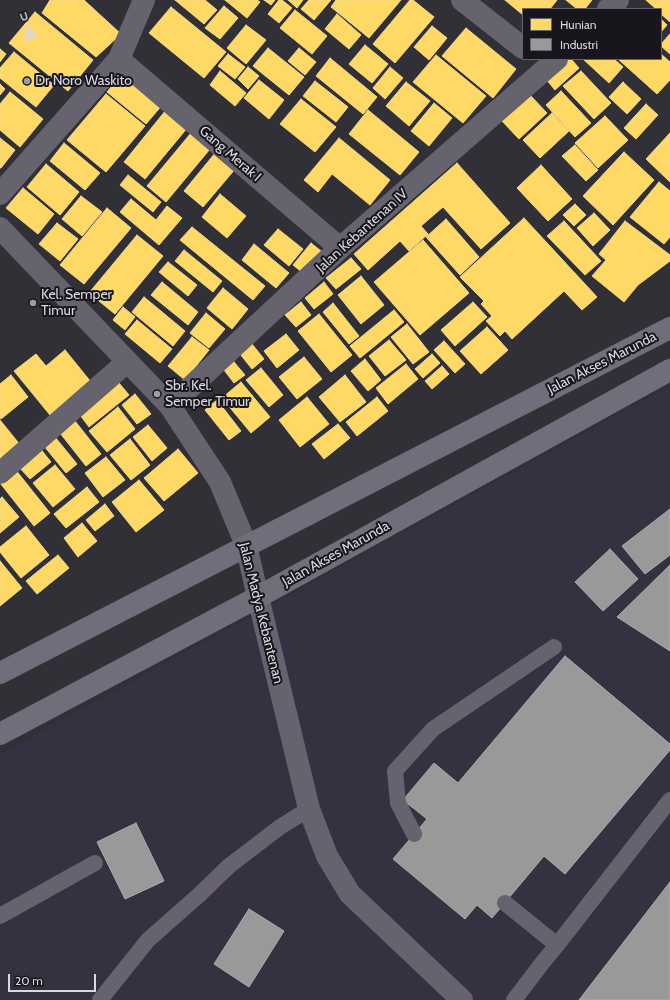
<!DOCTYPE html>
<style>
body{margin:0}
#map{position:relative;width:670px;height:1000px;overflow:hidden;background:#313036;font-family:Cabin,sans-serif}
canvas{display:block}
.legend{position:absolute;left:522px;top:8px;width:140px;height:52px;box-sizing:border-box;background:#18161c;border:1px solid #65636a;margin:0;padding:5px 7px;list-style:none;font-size:12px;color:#d9d7df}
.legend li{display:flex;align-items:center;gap:8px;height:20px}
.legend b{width:20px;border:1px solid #65636a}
.north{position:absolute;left:8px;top:8px;width:40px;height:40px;-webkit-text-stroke:3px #18161c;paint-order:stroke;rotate:341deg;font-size:11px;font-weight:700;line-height:16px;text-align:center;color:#d9d7df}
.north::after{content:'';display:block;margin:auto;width:14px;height:18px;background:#d9d7df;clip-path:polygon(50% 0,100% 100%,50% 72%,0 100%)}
.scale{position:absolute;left:8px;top:974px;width:88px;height:18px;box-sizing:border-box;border:2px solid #d9d7df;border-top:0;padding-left:5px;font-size:12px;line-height:14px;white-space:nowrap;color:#d9d7df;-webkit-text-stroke:3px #18161c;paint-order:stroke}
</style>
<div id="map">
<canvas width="670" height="1000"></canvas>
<ul class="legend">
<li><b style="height:11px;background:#ffd966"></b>Hunian</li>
<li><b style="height:11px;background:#999"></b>Industri</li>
</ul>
<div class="north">U</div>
<div class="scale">20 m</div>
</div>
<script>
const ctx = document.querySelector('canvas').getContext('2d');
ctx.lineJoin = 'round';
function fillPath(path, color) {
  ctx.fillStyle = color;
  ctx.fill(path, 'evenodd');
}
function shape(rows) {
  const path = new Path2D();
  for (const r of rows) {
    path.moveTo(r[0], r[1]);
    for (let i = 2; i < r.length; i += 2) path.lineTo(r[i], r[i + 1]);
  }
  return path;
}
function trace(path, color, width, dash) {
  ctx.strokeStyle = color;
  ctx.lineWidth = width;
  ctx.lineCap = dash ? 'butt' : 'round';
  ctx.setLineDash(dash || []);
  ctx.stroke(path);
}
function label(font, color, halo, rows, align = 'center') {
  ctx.font = font + ' Cabin,sans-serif';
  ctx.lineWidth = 4;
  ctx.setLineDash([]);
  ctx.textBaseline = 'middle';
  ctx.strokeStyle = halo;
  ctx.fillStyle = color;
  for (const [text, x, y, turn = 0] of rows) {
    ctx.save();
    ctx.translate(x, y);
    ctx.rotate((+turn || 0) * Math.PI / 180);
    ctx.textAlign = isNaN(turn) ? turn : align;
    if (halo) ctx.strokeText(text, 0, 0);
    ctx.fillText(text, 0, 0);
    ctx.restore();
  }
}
const built = shape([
 [670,386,670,1000,0,1000,0,754]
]);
const homes = shape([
 [50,0,84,0,121,34,96,57,42,13,50,0],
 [175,0,205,0,217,10,204,24,175,0],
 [225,0,257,0,260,2,247,18,225,0],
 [264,0,275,0,271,5,264,0],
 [279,0,282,0,292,8,279,23,268,14,279,0],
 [288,0,303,0,297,8,288,0],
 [309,0,331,0,314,20,301,9,309,0],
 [336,0,401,0,369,38,331,7,336,0],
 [410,0,413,0,434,17,395,63,373,44,410,0],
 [505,0,557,0,550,9,523,9,523,15,505,0],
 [566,0,592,0,585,9,577,9,566,0],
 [646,0,670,0,670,22,661,14,661,9,656,9,646,0],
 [224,6,238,18,220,39,205,28,224,6],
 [171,7,226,52,204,78,149,33,171,7],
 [295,10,327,36,312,54,280,28,295,10],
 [35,12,93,60,68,91,9,43,35,12],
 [337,14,361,35,349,49,325,29,337,14],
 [661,19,667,25,661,32,661,19],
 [246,25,266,40,246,64,227,48,246,25],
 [432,26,447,38,429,60,414,47,432,26],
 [466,28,516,69,493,98,442,56,466,28],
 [670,34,670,54,661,46,661,44,670,34],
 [365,45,388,64,372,83,349,64,365,45],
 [268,48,304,77,289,95,253,66,268,48],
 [299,48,316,62,305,75,288,61,299,48],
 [0,49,6,54,0,62,0,49],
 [14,52,54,85,36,107,0,78,0,68,14,52],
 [228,54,245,67,235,79,218,66,228,54],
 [661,54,670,62,670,80,657,94,618,59,661,59,661,54],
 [436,55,486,96,463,123,413,82,436,55],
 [330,58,377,97,363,114,316,76,330,58],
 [566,59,571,59,579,68,555,90,545,78,566,59],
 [583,59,614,59,623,67,609,83,583,59],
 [248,67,259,76,248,89,238,79,248,67],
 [390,67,403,78,385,99,373,88,390,67],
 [125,70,164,103,146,124,107,92,125,70],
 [220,71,246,93,235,106,210,85,220,71],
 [581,71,611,103,594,119,563,86,581,71],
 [259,80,284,100,269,119,244,98,259,80],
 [315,81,348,107,336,122,303,96,315,81],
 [406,82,430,101,409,126,386,106,406,82],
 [623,82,641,99,627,114,609,97,623,82],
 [0,84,5,89,0,95,0,84],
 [561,91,591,123,575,137,546,105,561,91],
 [10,92,43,119,20,147,0,130,0,104,10,92],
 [106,94,145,126,106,172,67,140,106,94],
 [529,94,547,113,519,139,501,120,529,94],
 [301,99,336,127,315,152,280,124,301,99],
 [434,103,452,118,429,146,411,131,434,103],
 [646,104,658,115,636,139,624,128,646,104],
 [166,110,188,127,145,179,124,162,166,110],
 [368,110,419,152,400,175,349,134,368,110],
 [552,113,569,131,540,158,523,140,552,113],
 [605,116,628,140,598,168,575,143,605,116],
 [191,133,210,149,166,202,147,186,191,133],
 [670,133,670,182,646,159,670,133],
 [0,138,15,150,1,168,0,168,0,138],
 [339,138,390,180,370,205,332,174,318,192,304,180,339,138],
 [64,143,100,173,85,190,50,161,64,143],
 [575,145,598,170,586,181,562,156,575,145],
 [216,152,236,168,203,207,184,191,216,152],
 [624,152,654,180,613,225,583,196,624,152],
 [457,163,510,223,481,249,443,207,421,226,428,234,409,251,400,241,368,270,354,254,457,163],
 [46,164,79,192,60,215,27,187,46,164],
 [541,165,572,199,548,221,517,188,541,165],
 [128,175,161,202,153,212,120,185,128,175],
 [659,182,670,191,670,237,664,244,630,217,659,182],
 [23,188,54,214,38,234,6,208,23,188],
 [220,194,246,216,227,238,202,217,220,194],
 [81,196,102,212,82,236,62,219,81,196],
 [131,199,156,220,167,206,182,218,159,245,120,212,131,199],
 [575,204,586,215,574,226,563,215,575,204],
 [107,208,131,228,84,284,60,265,107,208],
 [594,213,610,230,593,246,577,228,594,213],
 [524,218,597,297,582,310,564,291,512,339,505,331,500,336,486,321,492,316,481,304,484,301,460,277,524,218],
 [446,219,479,257,460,275,426,237,446,219],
 [564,221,601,261,585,275,547,236,564,221],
 [625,221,670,255,670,261,638,285,624,302,592,276,606,260,599,254,625,221],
 [57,223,78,239,60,261,39,244,57,223],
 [192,227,265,286,253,300,180,240,192,227],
 [278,229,303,249,289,266,264,245,278,229],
 [137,235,163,256,115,314,89,293,137,235],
 [423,240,469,293,420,335,374,282,423,240],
 [311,243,326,255,308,277,293,265,311,243],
 [254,244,289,273,276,288,242,260,254,244],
 [184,250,222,281,213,292,175,261,184,250],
 [351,258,361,269,336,289,326,278,351,258],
 [168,262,197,285,188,296,159,272,168,262],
 [361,276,384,305,361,324,338,295,361,276],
 [162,282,198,312,188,325,151,295,162,282],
 [324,282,333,294,314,309,305,298,324,282],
 [223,288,248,309,232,329,207,308,223,288],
 [144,297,185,331,173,346,132,312,144,297],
 [301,302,311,315,296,327,285,315,301,302],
 [473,302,487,317,455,346,441,330,473,302],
 [333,303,359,336,349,344,323,312,333,303],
 [123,307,135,317,125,330,113,320,123,307],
 [394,310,404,322,360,358,350,346,394,310],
 [206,313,225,329,209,348,190,333,206,313],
 [319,314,352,355,331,372,298,331,319,314],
 [137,320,172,349,160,363,125,334,137,320],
 [407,324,429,352,413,364,391,337,407,324],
 [487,327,508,350,481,374,460,351,487,327],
 [286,334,299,350,277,368,264,351,286,334],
 [192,337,209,350,185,380,168,366,192,337],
 [389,340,406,360,385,376,369,356,389,340],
 [444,341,465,364,455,373,434,350,444,341],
 [252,344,264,359,252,369,240,354,252,344],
 [65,350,91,382,50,415,14,371,36,354,46,366,65,350],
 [432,354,440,363,423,378,415,369,432,354],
 [304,357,322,379,297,399,279,377,304,357],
 [365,359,381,380,368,391,351,371,365,359],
 [234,362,245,375,234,383,224,370,234,362],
 [406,364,418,379,388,404,376,388,406,364],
 [442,366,449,374,432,389,425,381,442,366],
 [261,368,283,395,269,407,246,380,261,368],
 [11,375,28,397,1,419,0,417,0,384,11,375],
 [345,375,366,402,340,422,319,397,345,375],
 [241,382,270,417,251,433,222,398,241,382],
 [119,383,129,395,89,427,80,415,119,383],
 [135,394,151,414,137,424,122,405,135,394],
 [307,397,329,424,300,447,279,420,307,397],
 [377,397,388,411,357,436,346,422,377,397],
 [217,400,241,431,229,440,205,410,217,400],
 [118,407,135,429,107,452,89,431,118,407],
 [0,420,21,446,0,463,0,420],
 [75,421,101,454,86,466,60,433,75,421],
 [338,424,350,438,324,459,312,444,338,424],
 [148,425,167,448,152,461,133,437,148,425],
 [55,437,77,464,66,473,44,446,55,437],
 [130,439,150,465,131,480,110,455,130,439],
 [39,447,51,462,30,479,17,465,39,447],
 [178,449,198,473,164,501,144,478,178,449],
 [106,457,125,480,103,497,85,473,106,457],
 [55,465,75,489,53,507,33,483,55,465],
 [15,469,50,513,34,526,0,483,15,469],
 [139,480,164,510,136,532,112,502,139,480],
 [87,487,99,502,66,528,54,514,87,487],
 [2,497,19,517,0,533,0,499,2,497],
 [105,504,114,516,95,531,86,520,105,504],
 [82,523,97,541,78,557,64,538,82,523],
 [26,526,49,555,21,578,0,552,0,547,26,526],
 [58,555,69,568,37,594,26,581,58,555],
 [0,561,22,588,0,606,0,561]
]);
const industry = shape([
 [670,509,670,555,645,574,622,546,670,509],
 [610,549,638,579,603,611,575,582,610,549],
 [670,565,670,651,617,617,670,565],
 [565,656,670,744,670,750,565,874,544,856,492,918,477,905,465,919,393,859,427,819,403,800,434,763,458,783,565,656],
 [136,823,164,881,125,899,97,842,136,823],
 [670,882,670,1000,579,1000,670,882],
 [249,909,284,931,249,987,214,964,249,909]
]);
const service = shape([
 [414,834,398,803,395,771,433,729,554,647],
 [505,903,557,945],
 [0,916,95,863],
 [100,1000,148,940,199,895,229,866,280,827,309,809],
 [514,1000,543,962,557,945,670,800]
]);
const minor = shape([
 [462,0,523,48],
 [608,9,618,0],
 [119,59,340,248],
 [170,406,340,248,557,59],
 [0,473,127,362],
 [258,597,309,809,327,856,350,894,462,1000]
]);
const tertiary = shape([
 [0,194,119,59,144,0],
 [0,228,170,406,220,482,246,545,258,597]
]);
const primary = shape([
 [0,673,670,328],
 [0,734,258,597,670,370]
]);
const markers = [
 [27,81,4,"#9e9da4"],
 [33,303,4,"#9e9da4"],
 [157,394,4,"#9e9da4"]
];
const poiNames = [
 ["Dr Noro Waskito",35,81],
 ["Kel. Semper",41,295],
 ["Timur",41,311],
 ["Sbr. Kel.",165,386],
 ["Semper Timur",165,402]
];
const streetNames = [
 ["Gang Merak I",230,154,41],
 ["Jalan Kebantenan IV",362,231,-42],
 ["Jalan Akses Marunda",602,363,-27],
 ["Jalan Akses Marunda",336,554,-29],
 ["Jalan Madya Kebantenan",261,613,76]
];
fillPath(built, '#353141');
fillPath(homes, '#ffd966');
trace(homes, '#f4d88a', 1);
fillPath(industry, '#999');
trace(industry, '#acacae', 1);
trace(service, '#67636e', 16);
trace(minor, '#67636e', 22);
trace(tertiary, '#67636e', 22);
trace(primary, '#716d7a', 22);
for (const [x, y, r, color] of markers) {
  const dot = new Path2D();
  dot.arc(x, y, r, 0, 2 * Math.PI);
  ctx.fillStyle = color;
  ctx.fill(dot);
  trace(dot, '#18161c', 1.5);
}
label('14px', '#d9d7df', '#18161c', poiNames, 'left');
label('14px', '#d9d7df', '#18161c', streetNames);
</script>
